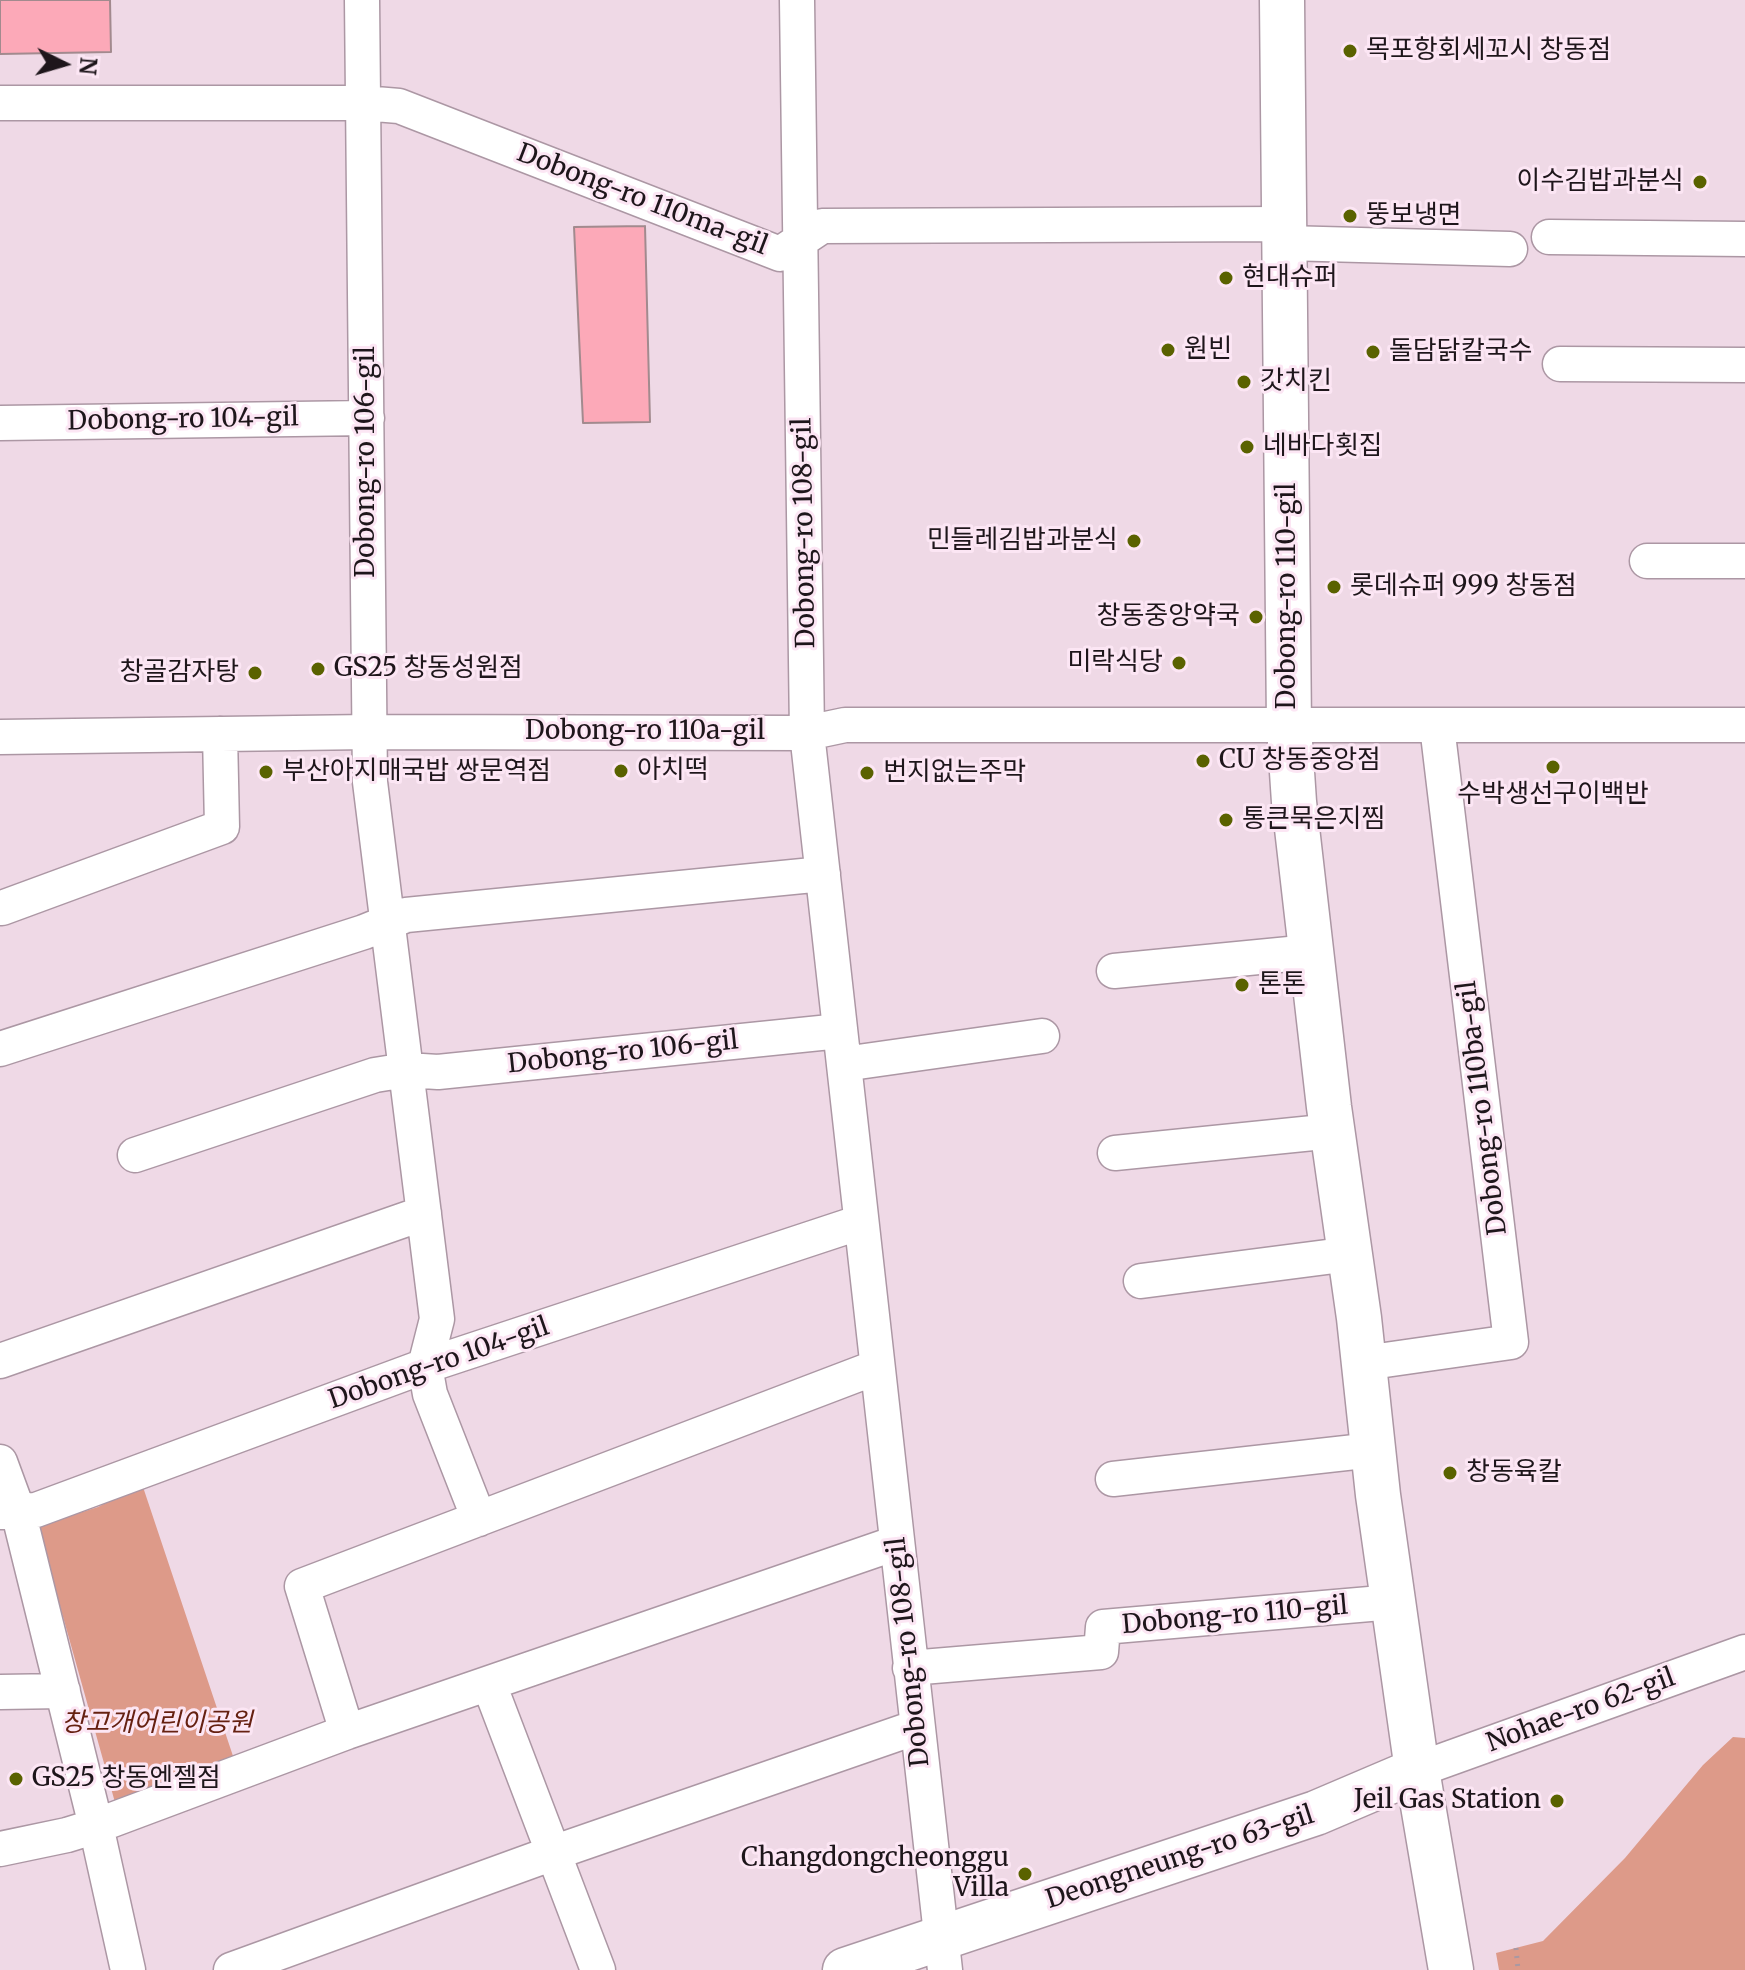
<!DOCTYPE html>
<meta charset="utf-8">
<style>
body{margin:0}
#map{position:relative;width:1745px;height:1970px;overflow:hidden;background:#efd9e6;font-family:Merriweather,serif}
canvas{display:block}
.north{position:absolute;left:24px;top:24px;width:80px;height:80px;-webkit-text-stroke:6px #fce6f4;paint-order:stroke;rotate:95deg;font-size:22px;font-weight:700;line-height:32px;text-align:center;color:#1e161b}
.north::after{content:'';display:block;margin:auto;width:28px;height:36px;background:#1e161b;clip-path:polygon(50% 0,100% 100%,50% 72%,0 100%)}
</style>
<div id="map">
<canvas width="1745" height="1970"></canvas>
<div class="north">N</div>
</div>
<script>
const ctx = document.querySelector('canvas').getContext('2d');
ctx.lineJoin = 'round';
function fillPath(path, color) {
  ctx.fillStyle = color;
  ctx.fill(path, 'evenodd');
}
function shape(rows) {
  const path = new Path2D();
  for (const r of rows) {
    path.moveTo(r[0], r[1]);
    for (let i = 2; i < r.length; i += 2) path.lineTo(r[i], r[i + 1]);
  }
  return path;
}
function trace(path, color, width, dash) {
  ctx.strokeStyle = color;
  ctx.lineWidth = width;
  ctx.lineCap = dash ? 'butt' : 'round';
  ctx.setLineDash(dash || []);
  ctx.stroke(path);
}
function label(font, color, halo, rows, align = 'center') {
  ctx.font = font + ' Merriweather,"Noto Sans KR",serif';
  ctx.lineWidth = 6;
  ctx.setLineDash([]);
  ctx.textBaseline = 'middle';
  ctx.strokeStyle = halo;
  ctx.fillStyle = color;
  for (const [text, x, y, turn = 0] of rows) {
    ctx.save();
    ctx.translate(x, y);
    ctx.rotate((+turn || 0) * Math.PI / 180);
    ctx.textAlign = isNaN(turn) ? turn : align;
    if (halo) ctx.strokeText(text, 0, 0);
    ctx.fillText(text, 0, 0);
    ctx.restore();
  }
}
const green = shape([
 [142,1484,235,1762,116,1806,37,1524,47,1523,98,1507],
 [1733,1737,1745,1738,1745,1970,1499,1970,1496,1953,1543,1941,1625,1858,1703,1765]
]);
const building = shape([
 [0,0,110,0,111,52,0,54,0,0],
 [645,226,650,422,583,423,574,227,645,226]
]);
const path = shape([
 [1516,1948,1518,1970]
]);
const street = shape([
 [362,0,370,782,437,1319,425,1366,430,1394,479,1519],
 [797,0,807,733,945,1970],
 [0,103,363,103,399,106,780,254,822,226,1283,224],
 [1549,237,1745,239],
 [1285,243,1510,249],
 [1560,364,1745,365],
 [0,423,367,418],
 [1647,561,1745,561],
 [0,737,369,732,807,733,845,725,1745,725],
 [2,908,222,827,220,734],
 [1114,971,1310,952],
 [0,1049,364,932,406,915,823,874],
 [844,1064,1042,1036],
 [1115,1153,1333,1131],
 [135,1155,375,1075,406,1070,438,1072,840,1031],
 [1141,1281,1350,1254],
 [0,1361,424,1213],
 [1364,1363,1511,1342,1437,726],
 [0,1462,18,1511,96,1826,128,1970],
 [1113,1479,1373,1450],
 [0,1512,36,1510,425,1366,861,1222],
 [910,1668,1101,1652,1103,1627,1393,1602],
 [489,1684,598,1970],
 [0,1692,63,1691],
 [347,1732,302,1586,877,1367],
 [1417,1770,1745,1652],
 [0,1849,67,1835,96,1826,347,1732,896,1543],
 [231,1970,553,1853,917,1727]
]);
const secondary = shape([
 [1282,0,1289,727,1294,802,1329,1107,1359,1318,1378,1495,1417,1770,1451,1970],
 [845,1970,1316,1813,1417,1770]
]);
const markers = [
 [1350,51,8,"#5a6200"],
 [1700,182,8,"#5a6200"],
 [1350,216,8,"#5a6200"],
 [1226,278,8,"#5a6200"],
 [1168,350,8,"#5a6200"],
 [1373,352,8,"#5a6200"],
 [1244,382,8,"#5a6200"],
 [1247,447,8,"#5a6200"],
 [1134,541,8,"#5a6200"],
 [1334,587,8,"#5a6200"],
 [1256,617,8,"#5a6200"],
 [1179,663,8,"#5a6200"],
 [318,669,8,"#5a6200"],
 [255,673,8,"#5a6200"],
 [1203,761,8,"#5a6200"],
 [1553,767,8,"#5a6200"],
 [621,771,8,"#5a6200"],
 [266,772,8,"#5a6200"],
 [867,773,8,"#5a6200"],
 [1226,820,8,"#5a6200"],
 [1242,985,8,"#5a6200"],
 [1450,1473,8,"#5a6200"],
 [16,1779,8,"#5a6200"],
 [1557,1801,8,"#5a6200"],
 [1025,1874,8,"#5a6200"]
];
const poiNames = [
 ["목포항회세꼬시 창동점",1366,51],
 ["이수김밥과분식",1684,182,"right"],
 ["뚱보냉면",1366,216],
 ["현대슈퍼",1242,278],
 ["원빈",1184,350],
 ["돌담닭칼국수",1389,352],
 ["갓치킨",1260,382],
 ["네바다횟집",1263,447],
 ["민들레김밥과분식",1118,541,"right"],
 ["롯데슈퍼 999 창동점",1350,587],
 ["창동중앙약국",1240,617,"right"],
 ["미락식당",1163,663,"right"],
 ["GS25 창동성원점",334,669],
 ["창골감자탕",239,673,"right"],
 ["CU 창동중앙점",1219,761],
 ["아치떡",637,771],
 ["부산아지매국밥 쌍문역점",282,772],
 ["번지없는주막",883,773],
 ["수박생선구이백반",1553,795,"center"],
 ["통큰묵은지찜",1242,820],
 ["톤톤",1258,985],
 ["창동육칼",1466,1473],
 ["GS25 창동엔젤점",32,1779],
 ["Jeil Gas Station",1541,1801,"right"],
 ["Changdongcheonggu",1009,1859,"right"],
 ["Villa",1009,1889,"right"]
];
const streetNames = [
 ["Dobong-ro 110ma-gil",642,200,21],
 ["Dobong-ro 104-gil",183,420,-1],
 ["Dobong-ro 106-gil",367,462,-90],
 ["Dobong-ro 108-gil",805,533,-91],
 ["Dobong-ro 110-gil",1288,596,-90],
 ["Dobong-ro 110a-gil",645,732],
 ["Dobong-ro 106-gil",623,1053,-6],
 ["Dobong-ro 110ba-gil",1483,1108,-97],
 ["Dobong-ro 104-gil",439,1364,-19],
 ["Dobong-ro 110-gil",1235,1616,-5],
 ["Dobong-ro 108-gil",909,1652,-96],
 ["Nohae-ro 62-gil",1581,1711,-20],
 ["Deongneung-ro 63-gil",1180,1858,-18]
];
const parkNames = [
 ["창고개어린이공원",157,1724]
];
fillPath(green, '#dd9a89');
fillPath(building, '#fca9b8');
trace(building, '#a28a8e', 2);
trace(street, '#ac97a4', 37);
trace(secondary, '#ac97a4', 47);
trace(path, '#a998a2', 5, [2, 6]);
trace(street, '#fff', 34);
trace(secondary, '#fff', 44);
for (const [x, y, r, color] of markers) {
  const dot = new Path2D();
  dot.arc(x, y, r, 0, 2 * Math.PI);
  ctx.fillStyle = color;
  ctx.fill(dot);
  trace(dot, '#fce6f4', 3);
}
label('26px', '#1e161b', '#fce6f4', poiNames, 'left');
label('26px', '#1e161b', '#fce6f4', streetNames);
label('italic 26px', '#652010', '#fce6f4', parkNames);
</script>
